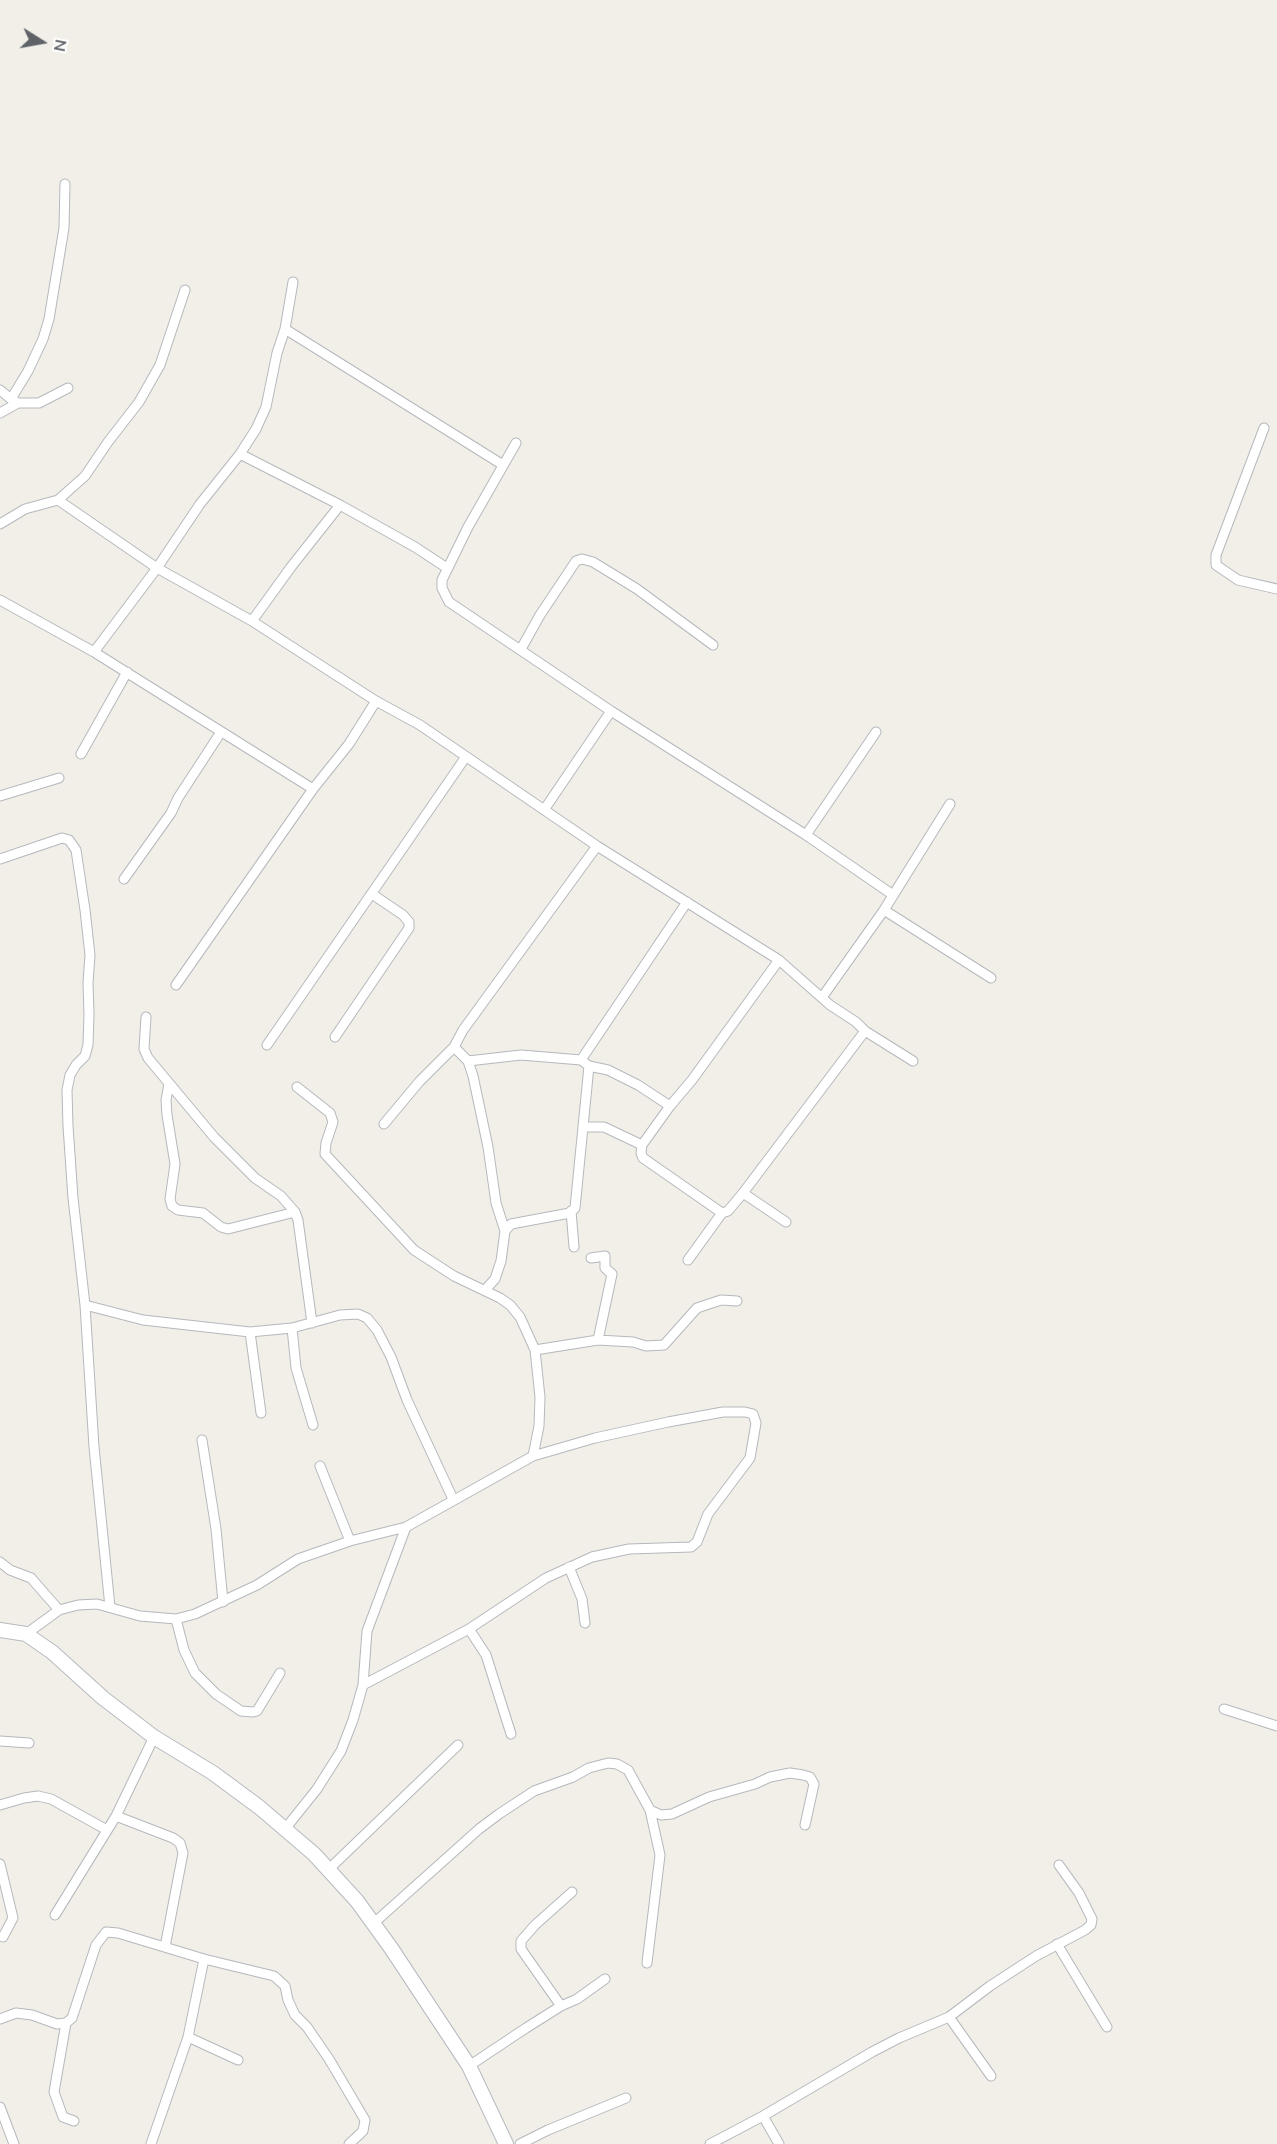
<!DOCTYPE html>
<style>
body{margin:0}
#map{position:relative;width:1277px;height:2144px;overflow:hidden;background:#f1efe8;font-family:"Nunito Sans",sans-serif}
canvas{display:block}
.north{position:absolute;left:12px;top:12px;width:60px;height:60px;-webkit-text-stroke:4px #fff;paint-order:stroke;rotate:101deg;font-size:16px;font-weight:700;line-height:24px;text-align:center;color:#5f6368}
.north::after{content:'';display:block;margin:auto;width:21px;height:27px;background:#5f6368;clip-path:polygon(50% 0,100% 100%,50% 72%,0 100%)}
</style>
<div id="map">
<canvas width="1277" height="2144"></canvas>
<div class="north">N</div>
</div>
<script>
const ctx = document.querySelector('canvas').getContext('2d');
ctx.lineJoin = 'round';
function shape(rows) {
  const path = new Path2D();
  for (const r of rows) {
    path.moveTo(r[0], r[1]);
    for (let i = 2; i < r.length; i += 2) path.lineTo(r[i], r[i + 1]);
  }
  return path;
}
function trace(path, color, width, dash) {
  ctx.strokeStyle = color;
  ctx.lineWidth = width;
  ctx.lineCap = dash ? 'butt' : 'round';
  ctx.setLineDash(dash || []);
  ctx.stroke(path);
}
const street = shape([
 [285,329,503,465],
 [0,390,11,399],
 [18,403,11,399,28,371,43,339,49,319,64,228,65,184],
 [0,413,18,403,39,403,68,388],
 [1264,428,1216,555,1216,565,1238,580,1277,589],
 [516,443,468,527,442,580,442,588,449,602,611,711,806,835,893,895],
 [240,454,340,505],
 [58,500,157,568,252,621,376,701,420,725,597,846,779,960,830,1005,856,1022,865,1031,743,1193,728,1211,722,1213,643,1158,641,1153,642,1145,670,1106,638,1085,608,1070,589,1066,581,1060,521,1055,468,1061],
 [0,524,25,509,58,500,85,476,108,442,139,402,160,365,185,290],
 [0,600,94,652,313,789],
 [252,621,291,567,340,505,415,547,447,568],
 [521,649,540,615,576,561,582,559,593,562,637,589,713,645],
 [94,652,157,568,200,504,240,454,256,429,266,407,277,353,285,329,293,282],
 [81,754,127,672],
 [0,796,59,778],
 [544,810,611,711],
 [806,835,876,732],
 [0,859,62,838,69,840,76,850,85,910,90,955,88,983,89,1014,88,1045,85,1056,76,1065,70,1075,67,1090,68,1126,73,1198,85,1305,94,1447,110,1607],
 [124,879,171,813,178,798,221,732],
 [884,910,991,978],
 [176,985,313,789,349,744,376,701],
 [823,996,884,910,950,804],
 [146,1017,144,1049,148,1058,214,1137,255,1178,281,1196,295,1212,298,1220,312,1323],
 [865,1031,913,1061],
 [335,1037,409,928,409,922,403,915,372,894],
 [267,1045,465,758],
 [581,1060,687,902],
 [169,1084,166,1100,167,1115,175,1164,170,1199,172,1206,178,1210,203,1213,221,1227,228,1229,295,1212],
 [297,1087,330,1113,333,1122,326,1143,325,1154,414,1250,454,1276,500,1298,510,1305,520,1317,535,1350,540,1397,539,1426,533,1456],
 [670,1106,692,1080,779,960],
 [384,1124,419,1082,454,1047],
 [583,1127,604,1127,642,1145],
 [743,1193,786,1222],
 [571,1211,574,1247],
 [505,1231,496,1203,488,1147,473,1076,468,1061,454,1047,463,1030,597,846],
 [591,1258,605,1256,605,1268,612,1274,598,1340],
 [688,1260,722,1213],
 [485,1290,495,1279,501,1261,505,1231,511,1224,570,1213,575,1208,589,1066],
 [85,1305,143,1320,250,1332,292,1328,340,1315,358,1314,367,1318,377,1330,391,1357,407,1400,453,1499],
 [292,1328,296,1368,313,1425],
 [250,1332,261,1413],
 [535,1350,598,1340,633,1342,646,1346,664,1345,697,1308,721,1300,737,1301],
 [202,1440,216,1529,223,1602],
 [320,1466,350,1541],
 [0,1562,10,1570,31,1578,59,1610],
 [569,1567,582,1599,585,1623],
 [176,1619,184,1650,195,1673,216,1694,241,1711,253,1712,257,1711,280,1673],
 [469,1629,486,1655,511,1734],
 [26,1634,59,1610,78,1605,97,1604,140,1616,176,1619,195,1614,257,1585,298,1559,350,1541,406,1527,533,1456,595,1438,668,1422,723,1412,745,1412,753,1414,756,1423,750,1458,708,1514,697,1542,691,1547,629,1549,592,1557,546,1578,469,1629,363,1685],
 [1224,1709,1277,1726],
 [0,1741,29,1743],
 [0,1805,24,1798,38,1796,51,1799,107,1830],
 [116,1816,173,1838,180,1843,183,1853,165,1947],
 [285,1829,317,1789,341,1751,353,1720,363,1685,367,1631,406,1527],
 [0,1864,13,1918,3,1937],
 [328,1870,458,1745],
 [55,1915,116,1816,154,1737],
 [374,1923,479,1829,499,1814,534,1791,573,1777,589,1768,608,1763,617,1764,628,1770,650,1810,661,1815,672,1814,709,1797,755,1784,770,1777,790,1773,803,1775,810,1777,814,1784,805,1825],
 [1057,1944,1107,2027],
 [647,1963,660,1855,650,1810],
 [561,2006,521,1949,521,1941,535,1925,572,1892],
 [949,2017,991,2076],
 [0,2019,16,2013,32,2015,57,2024,66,2023,72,2018,96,1945,106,1932,118,1933,204,1959,274,1976,285,1986,288,2000,295,2015,307,2027,329,2059,365,2120,363,2131,349,2144],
 [66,2023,54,2092,63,2117,74,2121],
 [188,2037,238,2060],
 [469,2066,526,2028,561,2006,577,1999,605,1979],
 [0,2107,14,2144],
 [763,2116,779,2144],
 [151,2144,188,2037,204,1959],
 [520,2144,548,2130,626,2098],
 [710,2144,763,2116,872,2052,899,2038,949,2017,990,1986,1036,1956,1085,1930,1091,1925,1092,1919,1079,1893,1059,1865]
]);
const secondary = shape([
 [0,1630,26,1634,52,1652,103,1698,154,1737,213,1773,259,1807,314,1854,357,1901,391,1948,469,2066,506,2144]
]);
trace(street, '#b5b8bc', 11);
trace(secondary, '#b6babf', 16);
trace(street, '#fff', 9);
trace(secondary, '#fff', 14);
</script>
